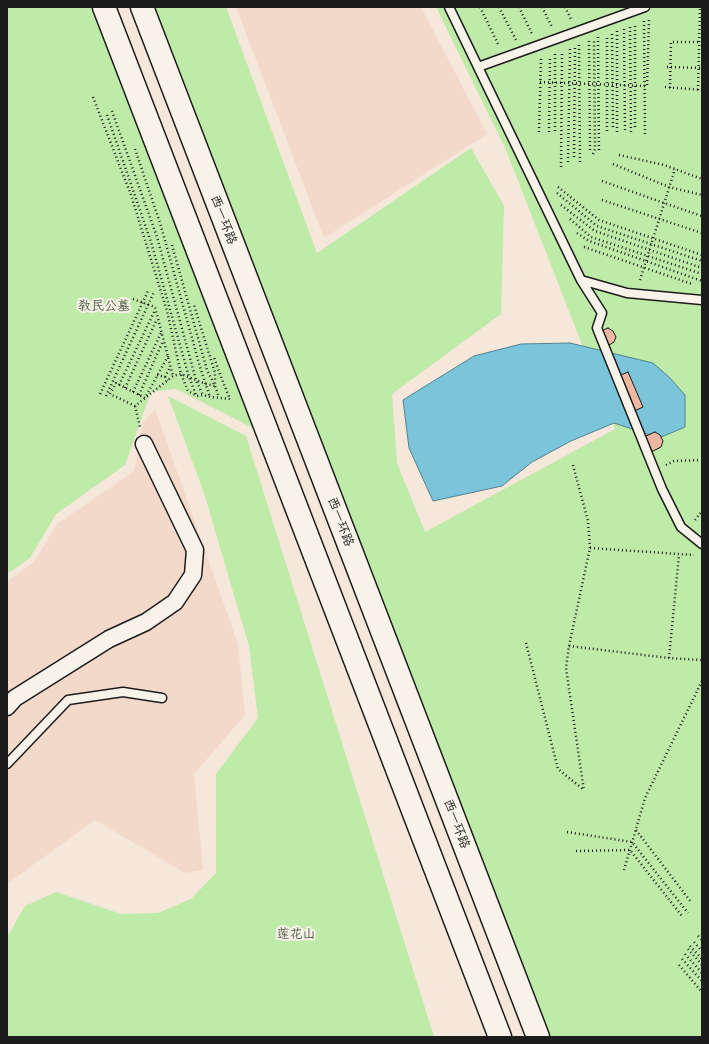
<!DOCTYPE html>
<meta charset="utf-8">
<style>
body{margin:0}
#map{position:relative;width:709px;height:1044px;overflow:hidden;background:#f5e7da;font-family:Itim,sans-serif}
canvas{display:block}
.frame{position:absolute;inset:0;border:8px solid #1c1c1c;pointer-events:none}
</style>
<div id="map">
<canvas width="709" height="1044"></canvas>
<div class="frame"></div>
</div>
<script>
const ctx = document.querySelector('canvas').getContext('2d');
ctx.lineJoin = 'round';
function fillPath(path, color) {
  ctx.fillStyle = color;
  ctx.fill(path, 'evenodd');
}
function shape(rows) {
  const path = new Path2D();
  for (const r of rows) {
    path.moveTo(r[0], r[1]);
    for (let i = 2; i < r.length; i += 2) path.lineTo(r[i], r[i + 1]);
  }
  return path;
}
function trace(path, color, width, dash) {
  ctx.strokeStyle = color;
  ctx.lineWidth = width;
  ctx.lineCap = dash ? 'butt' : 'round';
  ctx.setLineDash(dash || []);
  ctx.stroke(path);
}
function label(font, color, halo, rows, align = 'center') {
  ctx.font = font + ' Itim,"LXGW WenKai TC",sans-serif';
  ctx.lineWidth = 4;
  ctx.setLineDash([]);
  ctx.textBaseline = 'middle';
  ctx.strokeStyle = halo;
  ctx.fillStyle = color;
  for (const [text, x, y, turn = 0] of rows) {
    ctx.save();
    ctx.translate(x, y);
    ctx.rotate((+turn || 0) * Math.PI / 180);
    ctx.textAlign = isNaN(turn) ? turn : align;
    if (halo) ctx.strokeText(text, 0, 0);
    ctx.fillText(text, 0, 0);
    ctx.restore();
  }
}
const built = shape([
 [236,7,421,7,487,134,324,238],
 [155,409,238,644,245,715,194,774,203,870,185,873,95,820,7,884,7,582,35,561,56,525,134,471,143,422]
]);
const green = shape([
 [7,7,93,7,255,429,176,389,151,392,125,465,56,514,30,558,7,574],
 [155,7,226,7,317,253,471,148,504,206,501,314,392,394,397,463,425,532,615,429,506,150,436,7,702,7,702,1037,550,1037],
 [168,396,246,436,434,1037,7,1037,7,943,8,936,25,906,56,892,121,914,158,913,191,899,216,873,216,774,258,718,249,646,204,493]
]);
const water = shape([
 [570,343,653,363,669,377,685,395,685,427,659,438,614,423,571,441,532,462,502,486,433,501,409,448,403,400,474,356,521,344,570,343]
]);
const building = shape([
 [608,328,613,331,616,337,614,342,606,347,600,345,597,338,599,332,608,328],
 [628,372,643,407,630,413,614,378,628,372],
 [655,432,660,435,663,441,661,447,653,451,647,449,644,443,646,436,655,432]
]);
const path = shape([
 [480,7,499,46],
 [499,7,516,40],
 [519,7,532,34],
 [542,7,552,27],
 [565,7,571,19],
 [644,21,645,137],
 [630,27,631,133],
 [624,29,625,131],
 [617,31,617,133],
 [612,34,613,129],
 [598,37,599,153],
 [589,41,590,150],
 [579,45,580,163],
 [667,67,702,68],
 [540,82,647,86,649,20],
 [665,87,702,90],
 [670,88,671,42,702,42],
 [698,90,700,7],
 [93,97,131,195,167,311,181,374,188,391,197,396,203,395,211,397,230,399,219,372,214,357],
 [112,111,157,237,196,380,203,395],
 [107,115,151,242,189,377,196,395],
 [635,127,635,24],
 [555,131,555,53],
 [607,131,607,36],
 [539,132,541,59],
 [549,132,550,56],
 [135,149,161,226,200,367,210,397],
 [593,154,595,149,594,39],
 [619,155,664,165,702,179],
 [574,157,575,46],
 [568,162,570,49],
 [613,164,669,187,702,195],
 [561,167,562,52],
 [602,181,664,203,702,216],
 [558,187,599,220,702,255],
 [557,193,597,226,702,261],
 [602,200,702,233],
 [561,205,595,231,702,268],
 [570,219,591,237,702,274],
 [577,233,589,241,702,281],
 [172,245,207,370,215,386,219,397],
 [584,247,692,284],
 [640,280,675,169],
 [133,299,155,307,173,376],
 [168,356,145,398,116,383,110,394,135,406,173,376,181,374,206,384,215,386,215,373,194,305],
 [157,375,165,377,168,380],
 [165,377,170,367],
 [119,385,155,310],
 [125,388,157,319],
 [133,392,161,333],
 [100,394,149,289],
 [139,395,163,341],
 [106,396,154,292],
 [135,406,140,427],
 [573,465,588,521,590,548,569,646,566,668,584,791],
 [666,465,674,461,702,460],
 [695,520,702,511],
 [590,548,694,555],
 [526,643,558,769,584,790],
 [569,646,669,658,702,660],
 [669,658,679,555],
 [636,830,691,902],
 [567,832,632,842,688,913],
 [576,851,630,850,682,916],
 [624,870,645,798,702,681],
 [702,934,702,935],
 [698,936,702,940],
 [694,942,702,951],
 [690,946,702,959],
 [688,949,702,965],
 [685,954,702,973],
 [682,959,702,981],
 [679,965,702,992]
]);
const service = shape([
 [449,7,581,280,627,293,702,300],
 [478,67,645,7],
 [581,280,602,313,597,328,662,489,681,527,702,544],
 [7,764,68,700,123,692,162,698]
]);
const minor = shape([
 [7,707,15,698,109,639,146,622,175,602,193,575,195,550,144,444]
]);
const trunk = shape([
 [104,7,500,1037],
 [142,7,538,1037]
]);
const streetNames = [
 ["西一环路",223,220,69],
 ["西一环路",340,522,69],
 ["西一环路",456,824,69]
];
const parkNames = [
 ["教民公墓",104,307],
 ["莲花山",296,935]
];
fillPath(built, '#f3d9c9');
fillPath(green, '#beeba8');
fillPath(water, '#7ac5da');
trace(water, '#54818e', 1);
fillPath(building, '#edb7a2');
trace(building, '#1c1c1c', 1);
trace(service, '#1c1c1c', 11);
trace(minor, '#1c1c1c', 19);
trace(trunk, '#1c1c1c', 25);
trace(path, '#1c1c1c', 2.5, [1, 3]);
trace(service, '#f7f3e8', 8);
trace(minor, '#f7f3e8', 16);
trace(trunk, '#f7f3e8', 22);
label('13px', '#1c1c1c', '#f7f3e8', streetNames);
label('13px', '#4d5a46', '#f7f3e8', parkNames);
</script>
